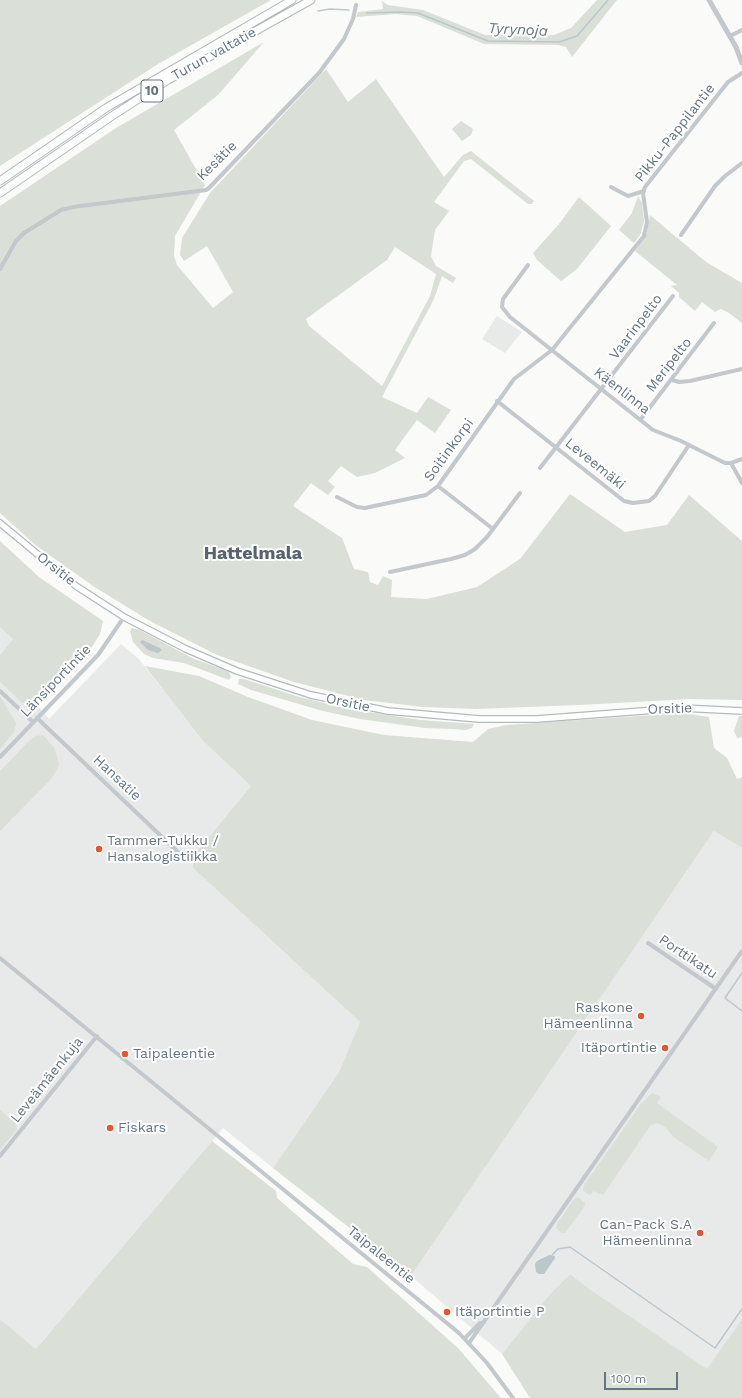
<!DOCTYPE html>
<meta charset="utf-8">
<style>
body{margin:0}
#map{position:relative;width:742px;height:1398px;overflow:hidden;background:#fafaf8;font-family:"Work Sans",sans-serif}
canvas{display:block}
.scale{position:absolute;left:604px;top:1372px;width:74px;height:18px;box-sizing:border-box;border:2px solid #657683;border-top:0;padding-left:5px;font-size:12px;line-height:14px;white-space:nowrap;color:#657683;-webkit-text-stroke:3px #fff;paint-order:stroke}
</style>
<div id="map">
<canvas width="742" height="1398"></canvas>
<div class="scale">100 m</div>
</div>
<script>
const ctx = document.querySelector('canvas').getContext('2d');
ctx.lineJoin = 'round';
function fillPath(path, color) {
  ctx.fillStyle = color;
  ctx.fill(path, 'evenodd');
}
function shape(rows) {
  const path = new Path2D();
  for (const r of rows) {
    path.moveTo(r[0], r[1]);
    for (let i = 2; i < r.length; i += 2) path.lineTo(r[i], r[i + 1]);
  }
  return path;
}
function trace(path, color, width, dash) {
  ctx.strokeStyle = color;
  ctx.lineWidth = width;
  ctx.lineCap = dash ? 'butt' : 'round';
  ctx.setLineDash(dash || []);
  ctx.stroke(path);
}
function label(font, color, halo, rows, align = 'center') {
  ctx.font = font + ' "Work Sans",sans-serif';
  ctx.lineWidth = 4;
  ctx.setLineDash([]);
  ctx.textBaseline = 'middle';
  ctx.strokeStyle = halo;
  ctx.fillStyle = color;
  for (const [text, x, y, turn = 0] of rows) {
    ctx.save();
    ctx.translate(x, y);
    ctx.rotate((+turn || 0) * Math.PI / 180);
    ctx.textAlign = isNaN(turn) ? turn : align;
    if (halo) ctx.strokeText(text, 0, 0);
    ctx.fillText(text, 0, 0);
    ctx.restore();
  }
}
const built = shape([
 [497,316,522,332,505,353,482,339],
 [0,627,13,639,0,655],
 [121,644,139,659,202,740,251,786,193,856,193,868,360,1022,339,1072,273,1168,223,1128,36,1349,0,1319,0,682,22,703,38,706,49,719],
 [714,831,742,848,742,1319,708,1370,591,1290,570,1274,550,1294,502,1354,411,1276]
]);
const green = shape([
 [0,0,271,0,158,64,0,166],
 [597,0,617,0,572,57,566,47,558,45,484,44,417,16,396,14,356,17,358,12,383,9,382,1,388,5,423,10,485,35,554,35,571,28],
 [264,42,218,95,174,130,205,185,175,236,174,256,177,265,213,308,233,292,207,246,184,261,180,255,182,238,210,193,326,69,348,102,376,79,444,177,463,155,471,151,534,201,532,204,528,204,471,159,464,161,434,202,449,211,435,230,431,256,436,266,456,278,453,283,442,276,434,299,382,397,417,413,428,397,451,410,435,433,417,420,395,450,405,458,375,473,357,477,341,466,328,481,335,487,328,495,311,483,293,506,342,538,354,569,368,572,370,582,378,585,383,576,392,580,391,597,427,599,477,587,520,559,570,494,625,532,667,525,689,495,742,541,742,700,690,699,579,705,476,709,423,707,364,700,294,682,217,655,148,620,93,586,34,544,0,513,0,206,116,128],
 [395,247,436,274,430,296,382,386,309,326,306,319,387,260],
 [461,121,473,129,471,135,462,141,452,129],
 [638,196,642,203,644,221,640,235,634,243,619,230,632,213],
 [579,197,611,226,577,269,561,281,537,260,533,253,559,224],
 [650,215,706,262,742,283,742,323,729,313,721,309,715,312,702,302,695,311,679,297,679,293,671,286,677,285,635,251,647,233],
 [0,541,39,577,103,621,100,634,90,650,38,706,22,703,0,682,0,655,13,639,0,627],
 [132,628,140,630,194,659,225,670,229,672,231,677,229,680,184,663,153,658,144,654,133,642,130,631],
 [145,666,199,676,248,697,312,720,384,735,473,742,488,729,506,725,683,713,709,717,714,748,727,758,737,779,742,777,742,848,714,831,411,1276,273,1168,339,1072,360,1022,193,868,193,856,251,786,202,740],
 [239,679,244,679,296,696,348,709,421,720,474,724,472,728,466,730,452,729,425,728,360,719,323,711,251,690,238,684],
 [0,696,16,723,14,732,0,749],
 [739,716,742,716,742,737,737,738,734,731],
 [43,735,55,749,59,765,52,778,0,831,0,771,29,741,36,736],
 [652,1093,661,1097,657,1103,718,1147,709,1161,675,1138,665,1127,657,1123,651,1125,603,1195,594,1191,590,1195,586,1193,583,1190,584,1185,641,1104],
 [0,1110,14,1122,17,1129,0,1150],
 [212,1141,276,1191,277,1198,353,1264,367,1267,458,1348,501,1398,0,1398,0,1319,36,1349],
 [578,1197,585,1203,584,1207,565,1233,562,1233,556,1228,557,1224,574,1199],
 [570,1274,591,1290,707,1369,742,1319,742,1398,530,1398,502,1354,550,1294]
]);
const water = shape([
 [142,640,160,648,162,650,158,653,148,650,140,642],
 [549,1255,555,1256,555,1258,544,1274,539,1274,536,1272,535,1264,537,1261]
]);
const stream = shape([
 [318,11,330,9,349,10],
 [367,13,401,12,418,13,488,41,559,42,577,36,608,0],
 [742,973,725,998,742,1011],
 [552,1255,558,1249,570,1247,715,1348,742,1309]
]);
const minor = shape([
 [730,36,742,30],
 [611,187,628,196,644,191],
 [681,235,715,186,725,176,742,163],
 [528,265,503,299,502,307,510,317,653,430,681,441,725,463,731,463,742,459],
 [0,269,16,241,24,233,61,210,73,207,206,190,209,188,319,73,344,39,353,19,356,5],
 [672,380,679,382,690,381,742,369],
 [497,401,624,501,633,503,649,501,655,496,689,445],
 [641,419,714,323],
 [731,463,742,483],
 [540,468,673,296],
 [438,486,493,529],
 [337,497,357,507,365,508,426,495,438,486,514,379,552,350,644,236,647,222,643,193,645,187,728,82,742,73],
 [390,572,451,559,465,555,475,549,487,537,520,493],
 [0,691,33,722],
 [37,718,181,855],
 [0,757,98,655,124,617],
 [648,943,716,989],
 [0,958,459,1333,487,1363,513,1398],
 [0,1156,97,1036],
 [465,1338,480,1323],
 [469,1343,742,951]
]);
const tertiary = shape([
 [709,0,736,47,742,63]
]);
const secondary = shape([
 [0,523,76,586,124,617,186,649,237,671,311,695,388,711,479,719,537,719,682,708,742,711]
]);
const trunk = shape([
 [0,181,106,108,292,0],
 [0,193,112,116,168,80,311,0]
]);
const markers = [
 [99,849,4,"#e4572e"],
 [641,1016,4,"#e4572e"],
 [665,1048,4,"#e4572e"],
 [125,1054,4,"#e4572e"],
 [110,1128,4,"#e4572e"],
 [700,1233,4,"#e4572e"],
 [447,1312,4,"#e4572e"]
];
const shields = [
 [152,91,22]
];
const shieldNames = [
 ["10",152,91]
];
const streetNames = [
 ["Turun valtatie",214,54,-29],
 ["Pikku-Pappilantie",675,133,-52],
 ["Kesätie",217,161,-45],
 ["Vaarinpelto",636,327,-53],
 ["Meripelto",669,365,-52],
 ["Käenlinna",622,391,38],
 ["Soitinkorpi",449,450,-54],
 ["Leveemäki",595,464,39],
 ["Orsitie",56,569,38],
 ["Länsiportintie",56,681,-46],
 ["Orsitie",348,703,12],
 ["Orsitie",670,709,-2],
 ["Hansatie",117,778,43],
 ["Porttikatu",688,957,34],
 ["Leveämäenkuja",47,1080,-51],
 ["Taipaleentie",381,1255,39]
];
const poiNames = [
 ["Tammer-Tukku /",107,841],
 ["Hansalogistiikka",107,857],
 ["Raskone",633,1008,"right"],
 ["Hämeenlinna",633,1024,"right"],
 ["Itäportintie",657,1048,"right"],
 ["Taipaleentie",133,1054],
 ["Fiskars",118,1128],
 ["Can-Pack S.A",692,1225,"right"],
 ["Hämeenlinna",692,1241,"right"],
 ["Itäportintie P",455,1312]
];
const waterNames = [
 ["Tyrynoja",518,30,3]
];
const districtNames = [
 ["Hattelmala",253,554]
];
fillPath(built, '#e8e9e9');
fillPath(green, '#dadfd7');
fillPath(water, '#bbc7cb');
trace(stream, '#bbc7cb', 1.5);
trace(secondary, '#b3babf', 8);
trace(trunk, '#b4b9bd', 9);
trace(minor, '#c3c8cc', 4);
trace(tertiary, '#c3c8cc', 5);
trace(secondary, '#fff', 5.5);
trace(trunk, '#fff', 7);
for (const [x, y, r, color] of markers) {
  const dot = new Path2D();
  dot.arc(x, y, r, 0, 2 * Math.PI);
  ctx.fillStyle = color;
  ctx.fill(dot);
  trace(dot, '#fff', 1.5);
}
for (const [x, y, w] of shields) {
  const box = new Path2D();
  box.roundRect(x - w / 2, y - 11, w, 22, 3);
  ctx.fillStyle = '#fff';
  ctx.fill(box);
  trace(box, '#657683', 1);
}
label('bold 13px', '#657683', null, shieldNames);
label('14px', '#657683', '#fff', streetNames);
label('14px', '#657683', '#fff', poiNames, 'left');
label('italic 15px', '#60757c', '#fff', waterNames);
label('bold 18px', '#57646e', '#fff', districtNames);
</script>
